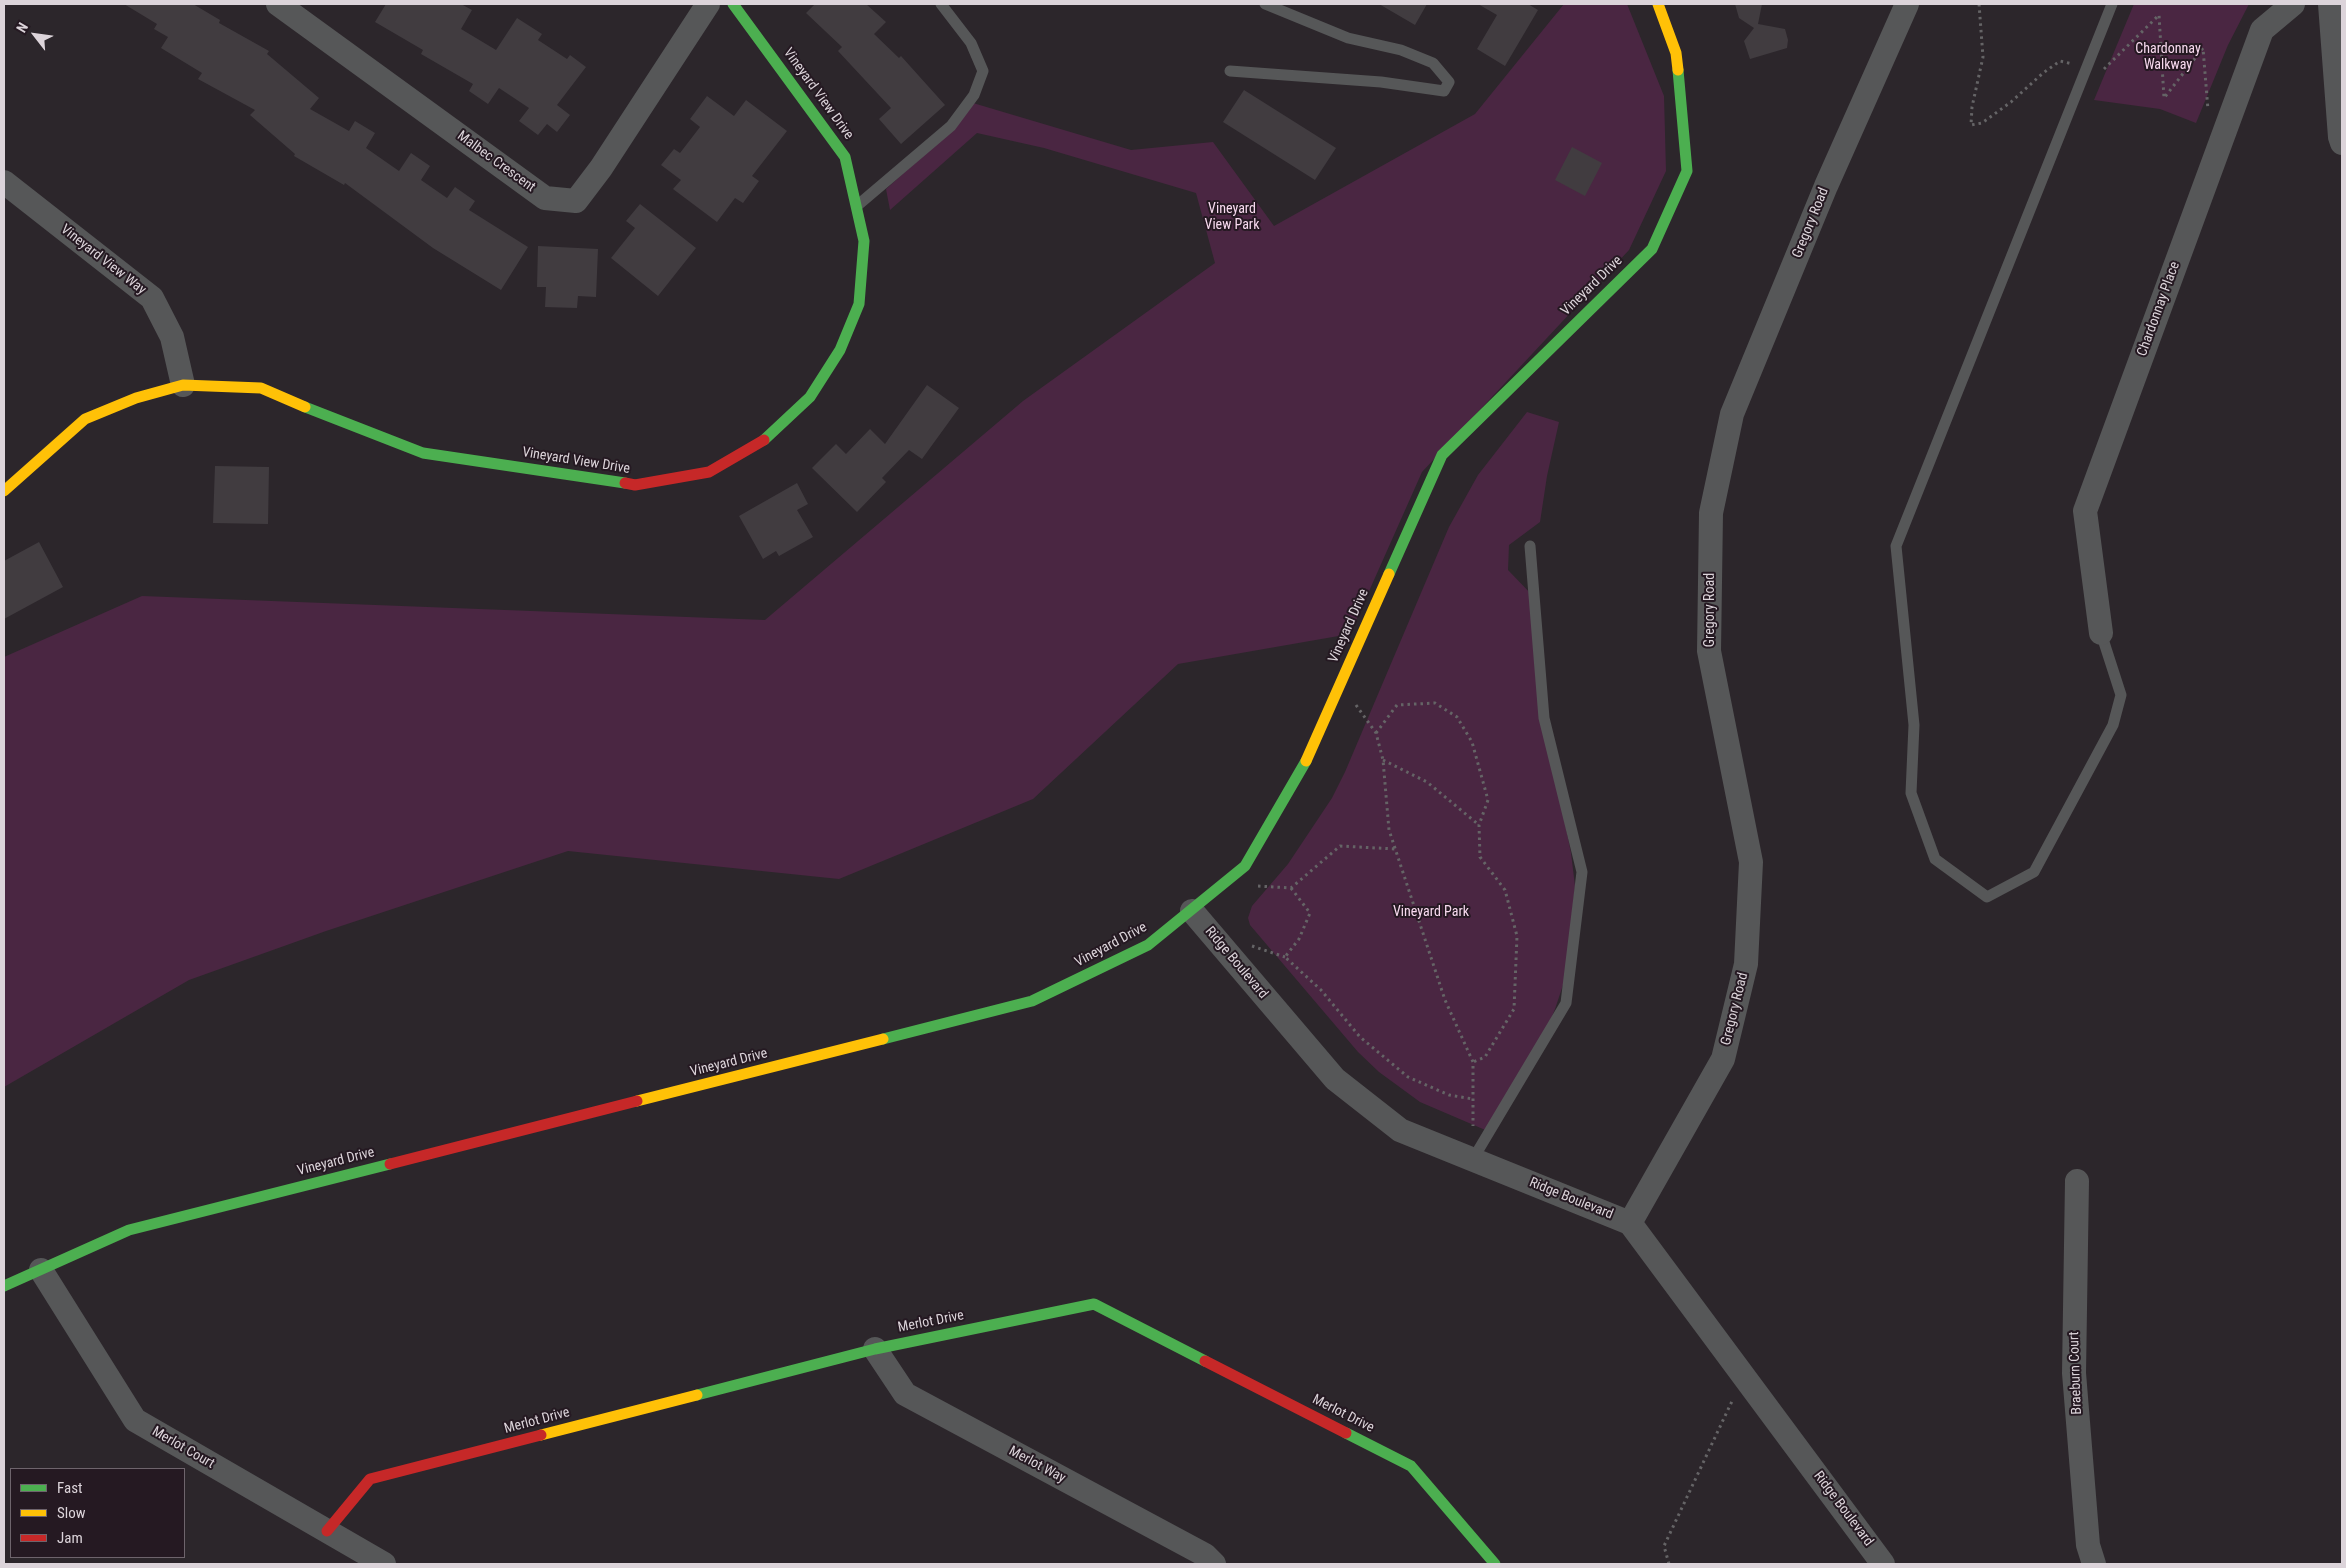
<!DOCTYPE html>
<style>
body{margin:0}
#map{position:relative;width:2346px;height:1568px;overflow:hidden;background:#2c262b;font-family:"Roboto Condensed",sans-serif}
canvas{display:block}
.frame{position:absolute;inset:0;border:5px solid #dcd4da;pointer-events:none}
.legend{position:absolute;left:10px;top:1468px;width:175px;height:90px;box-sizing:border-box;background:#251922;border:1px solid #6e646c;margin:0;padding:6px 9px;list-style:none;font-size:15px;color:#dcd4da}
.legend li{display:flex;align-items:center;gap:10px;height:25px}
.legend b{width:25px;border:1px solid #6e646c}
.north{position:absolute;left:10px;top:10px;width:50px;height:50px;-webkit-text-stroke:4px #251922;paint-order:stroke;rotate:300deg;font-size:14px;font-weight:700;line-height:20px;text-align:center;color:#dcd4da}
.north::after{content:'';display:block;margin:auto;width:18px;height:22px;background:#dcd4da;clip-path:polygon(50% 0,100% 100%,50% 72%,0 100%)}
</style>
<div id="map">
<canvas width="2346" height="1568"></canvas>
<div class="frame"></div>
<ul class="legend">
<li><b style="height:6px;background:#4caf50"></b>Fast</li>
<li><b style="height:6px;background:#ffc107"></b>Slow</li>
<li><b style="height:6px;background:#c62828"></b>Jam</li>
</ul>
<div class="north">N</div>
</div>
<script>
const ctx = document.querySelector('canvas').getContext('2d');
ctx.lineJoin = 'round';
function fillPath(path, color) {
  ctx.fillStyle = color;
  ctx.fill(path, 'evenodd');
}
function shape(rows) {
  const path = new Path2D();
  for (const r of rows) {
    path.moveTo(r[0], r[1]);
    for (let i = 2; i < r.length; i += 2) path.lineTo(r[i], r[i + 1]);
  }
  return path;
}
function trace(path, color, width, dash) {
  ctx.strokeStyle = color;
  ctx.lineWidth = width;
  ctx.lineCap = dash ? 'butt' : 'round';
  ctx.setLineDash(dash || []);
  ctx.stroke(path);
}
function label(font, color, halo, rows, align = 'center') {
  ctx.font = font + ' "Roboto Condensed",sans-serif';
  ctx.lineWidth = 4;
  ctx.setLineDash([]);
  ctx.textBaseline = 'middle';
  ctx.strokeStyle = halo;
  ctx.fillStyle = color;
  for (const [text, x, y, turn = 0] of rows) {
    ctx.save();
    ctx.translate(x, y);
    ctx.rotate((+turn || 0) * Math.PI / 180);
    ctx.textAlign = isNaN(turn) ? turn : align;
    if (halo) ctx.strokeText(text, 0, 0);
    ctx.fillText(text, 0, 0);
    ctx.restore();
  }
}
const green = shape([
 [1564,4,1627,4,1664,96,1666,171,1629,250,1422,472,1350,634,1178,664,1033,799,839,879,568,851,326,931,189,980,4,1087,4,657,142,596,765,620,1023,401,1215,263,1196,193,1044,148,977,133,890,210,886,189,953,129,973,103,1131,150,1213,142,1274,226,1475,114],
 [2134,4,2249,4,2228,45,2196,123,2160,109,2094,100],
 [1527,412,1559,422,1547,476,1540,522,1509,545,1508,570,1534,597,1546,728,1571,853,1575,886,1565,979,1555,1009,1544,1036,1490,1132,1420,1102,1379,1072,1358,1052,1250,925,1248,918,1252,906,1288,864,1332,798,1345,772,1449,527,1478,475]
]);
const building = shape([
 [124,4,193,4,220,20,219,23,269,51,267,54,319,98,310,109,349,131,355,121,375,133,366,148,399,171,411,153,430,166,421,180,447,198,455,187,475,201,469,210,528,247,501,290,433,248,345,183,344,185,294,156,295,154,250,115,255,110,198,79,202,73,161,48,168,37,154,29,157,24],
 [386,4,461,4,472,10,461,29,496,50,517,18,542,34,538,40,567,59,570,55,586,67,557,105,570,115,557,132,547,124,538,135,519,121,529,108,499,88,488,104,469,91,473,84,421,54,423,50,375,22],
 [815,4,866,4,886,22,874,34,899,58,901,56,945,105,901,144,879,119,891,108,838,51,842,47,806,13],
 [1379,4,1427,4,1415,25],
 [1478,4,1528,4,1538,10,1505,66,1477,49,1497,15],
 [1735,4,1762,4,1758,24,1785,29,1788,40,1787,48,1750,59,1744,41,1754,28,1739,18],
 [1244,90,1336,148,1315,180,1223,122],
 [707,96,734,116,746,100,787,131,752,176,759,181,743,203,735,198,717,222,673,189,681,180,661,165,674,149,680,153,700,127,690,119],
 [1572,147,1602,163,1585,196,1555,180],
 [640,204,696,248,658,296,611,258,635,228,626,221],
 [538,246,598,249,596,297,578,296,577,308,545,307,546,287,537,287],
 [927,385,959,408,922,459,909,450,882,478,886,482,857,512,812,468,836,444,846,454,870,429,885,444],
 [215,466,269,467,268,524,213,523],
 [797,483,808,504,797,510,813,537,779,556,776,551,763,559,739,516],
 [39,542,63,587,4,619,4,561]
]);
const path = shape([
 [1979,4,1983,57,1972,107,1971,125,1982,123,2011,102,2043,73,2060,61,2073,64],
 [2104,69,2159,15,2164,98,2203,48,2208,110],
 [1356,705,1376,733,1383,760,1389,830,1445,1000,1473,1062,1473,1126],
 [1376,733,1397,705,1435,703,1457,717,1472,742,1488,800,1479,825,1480,857,1505,890,1517,936,1514,1009,1485,1057,1473,1062],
 [1383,760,1427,782,1479,825],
 [1258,886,1291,888,1340,846,1395,849],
 [1291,888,1310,913,1299,939,1285,957,1321,990,1360,1037,1408,1077,1449,1095,1473,1099],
 [1252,946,1285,957],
 [1669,1564,1664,1546,1733,1399]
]);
const lane = shape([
 [1230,71,1381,82,1444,91,1449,82,1433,63,1401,50,1348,38,1265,4],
 [858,205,951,126,974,95,983,71,971,43,941,4],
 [2101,633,2121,695,2113,725,2034,872,1987,897,1935,859,1911,793,1914,725,1896,546,2112,4],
 [1473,1159,1566,1003,1582,872,1544,718,1530,546]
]);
const street = shape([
 [278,4,545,198,576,201,601,168,708,4],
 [2330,4,2340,137,2342,143],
 [4,182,152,298,172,337,183,385],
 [2101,633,2085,511,2262,30,2293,4],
 [1192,911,1335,1079,1400,1130,1630,1223,1883,1564],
 [2077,1181,2074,1373,2088,1545,2094,1564],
 [1630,1223,1723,1059,1746,964,1751,862,1709,651,1711,513,1732,414,1826,186,1907,4],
 [41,1270,135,1420,384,1564],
 [875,1349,905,1394,1205,1555,1214,1564]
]);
const fast = shape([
 [733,4,845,157,864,241,859,304,840,350,810,397,764,440],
 [305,407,423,453,625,483],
 [1389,574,1442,455,1652,249,1687,171,1678,70],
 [883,1039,1032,1001,1148,945,1245,866,1306,761],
 [4,1286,129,1230,390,1164],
 [697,1395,875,1349,1094,1304,1205,1361],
 [1346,1433,1411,1466,1495,1564]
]);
const slow = shape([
 [1658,4,1676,53,1678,70],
 [4,491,85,419,136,398,183,385,261,388,305,407],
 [1306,761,1389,574],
 [637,1101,883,1039],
 [541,1435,697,1395]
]);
const jam = shape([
 [625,483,635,485,709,472,764,440],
 [390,1164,637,1101],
 [1205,1361,1346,1433],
 [327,1531,370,1479,541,1435]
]);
const parkNames = [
 ["Chardonnay",2168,49],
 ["Walkway",2168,65],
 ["Vineyard",1232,209],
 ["View Park",1232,225],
 ["Vineyard Park",1431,912]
];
const streetNames = [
 ["Vineyard View Drive",818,94,54],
 ["Malbec Crescent",496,162,36],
 ["Gregory Road",1811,223,-68],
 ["Vineyard View Way",103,260,38],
 ["Vineyard Drive",1592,286,-44],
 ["Chardonnay Place",2159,309,-70],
 ["Vineyard View Drive",576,461,9],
 ["Gregory Road",1710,610,-90],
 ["Vineyard Drive",1349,626,-66],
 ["Vineyard Drive",1111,945,-28],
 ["Ridge Boulevard",1236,963,50],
 ["Gregory Road",1735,1009,-76],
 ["Vineyard Drive",729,1063,-14],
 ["Vineyard Drive",336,1162,-14],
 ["Ridge Boulevard",1571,1199,22],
 ["Merlot Drive",931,1322,-11],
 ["Braeburn Court",2076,1373,-92],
 ["Merlot Drive",1343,1414,27],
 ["Merlot Drive",537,1421,-15],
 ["Merlot Court",183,1448,30],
 ["Merlot Way",1037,1465,28],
 ["Ridge Boulevard",1843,1509,53]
];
fillPath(green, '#4a2642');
fillPath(building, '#413c40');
trace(path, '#656466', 3, [2.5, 4]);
trace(lane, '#565758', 11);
trace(street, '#565758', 24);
trace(fast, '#4caf50', 11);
trace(slow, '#ffc107', 11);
trace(jam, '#c62828', 11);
label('14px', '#f8daef', '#251922', parkNames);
label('14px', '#dcd4da', '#251922', streetNames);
</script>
